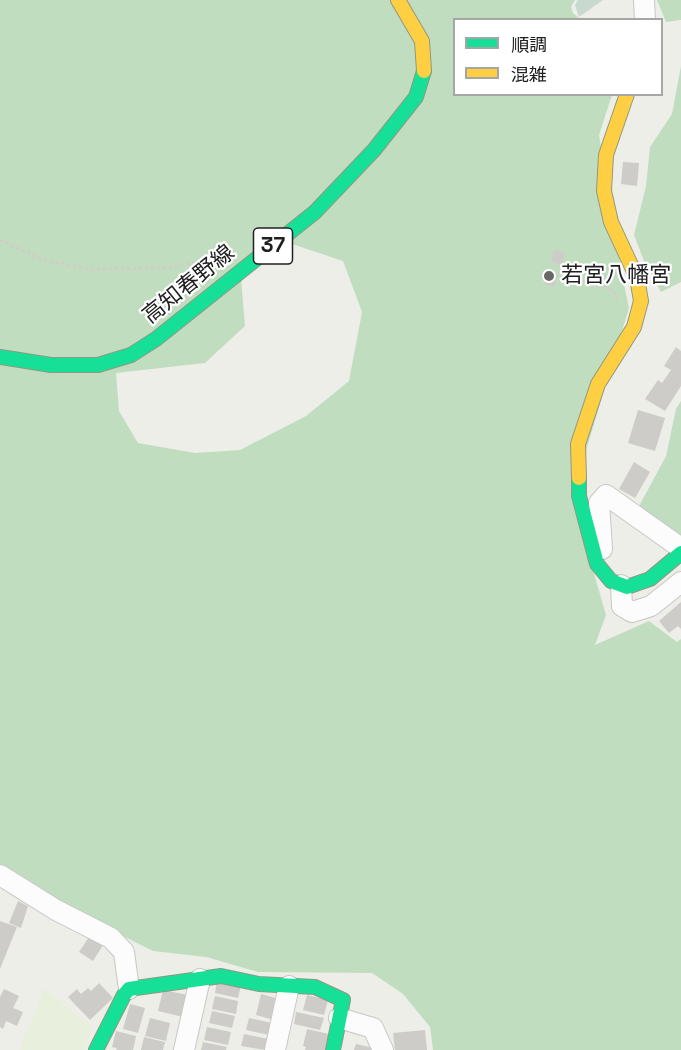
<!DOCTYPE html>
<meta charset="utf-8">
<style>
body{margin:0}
#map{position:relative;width:681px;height:1050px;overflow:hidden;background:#eeeee9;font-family:"Space Grotesk","Noto Sans JP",sans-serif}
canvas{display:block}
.legend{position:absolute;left:453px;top:18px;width:210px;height:78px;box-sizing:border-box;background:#fff;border:2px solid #a6a6a6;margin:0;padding:8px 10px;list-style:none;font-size:18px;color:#202020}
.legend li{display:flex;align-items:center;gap:12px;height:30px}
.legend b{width:30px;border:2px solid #a6a6a6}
</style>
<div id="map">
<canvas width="681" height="1050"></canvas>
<ul class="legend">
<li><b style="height:8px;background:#16e098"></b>順調</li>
<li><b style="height:8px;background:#ffcf43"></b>混雑</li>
</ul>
</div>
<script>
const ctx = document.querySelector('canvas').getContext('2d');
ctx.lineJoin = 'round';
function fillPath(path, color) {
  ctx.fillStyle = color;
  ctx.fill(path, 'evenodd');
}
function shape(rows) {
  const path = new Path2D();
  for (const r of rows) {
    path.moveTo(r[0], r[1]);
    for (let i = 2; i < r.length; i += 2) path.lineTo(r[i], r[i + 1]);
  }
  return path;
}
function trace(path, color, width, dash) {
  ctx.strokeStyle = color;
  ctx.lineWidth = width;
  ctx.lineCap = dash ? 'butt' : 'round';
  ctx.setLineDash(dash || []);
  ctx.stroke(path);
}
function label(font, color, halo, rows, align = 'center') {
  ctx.font = font + ' "Space Grotesk","Noto Sans JP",sans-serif';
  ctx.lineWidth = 4.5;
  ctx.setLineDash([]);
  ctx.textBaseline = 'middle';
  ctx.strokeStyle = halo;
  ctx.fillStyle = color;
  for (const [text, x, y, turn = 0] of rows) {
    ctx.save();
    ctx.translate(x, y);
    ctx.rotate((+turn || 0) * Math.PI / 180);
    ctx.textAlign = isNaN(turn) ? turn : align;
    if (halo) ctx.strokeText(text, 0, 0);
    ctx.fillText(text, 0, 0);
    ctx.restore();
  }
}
const farmland = shape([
 [45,988,93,1029,83,1050,19,1050]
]);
const forest = shape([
 [0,0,575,0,571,7,573,13,580,19,454,20,454,94,612,95,599,135,622,275,629,308,572,497,606,615,595,645,649,621,677,642,681,639,681,1050,433,1050,430,1027,403,994,372,973,258,972,206,957,153,951,63,906,0,867],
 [292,244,343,261,362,312,349,381,306,416,240,450,195,453,138,443,119,411,116,373,205,363,245,326,240,265],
 [657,0,681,0,681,20,666,22],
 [681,66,681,282,661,292,644,261,634,235,646,186,650,147,672,114],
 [681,401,681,537,637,510,666,456,676,409]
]);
const cemetery = shape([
 [578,0,603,0,579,17,575,5]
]);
const building = shape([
 [623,162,639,163,637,186,621,184],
 [554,250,565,253,561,265,551,262],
 [548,272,558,275,554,287,544,284],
 [676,347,681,351,681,386,665,411,645,399,658,380,662,383,671,370,664,366],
 [638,410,665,418,655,451,628,443],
 [634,462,650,472,635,498,619,489],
 [681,602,681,629,678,626,669,633,659,621],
 [18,901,28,906,21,928,9,923],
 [0,921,17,927,0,969],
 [91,934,105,942,93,961,79,952],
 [217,980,241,985,238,998,215,993],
 [99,983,113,998,90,1020,68,997,77,989,81,994,88,988,91,991],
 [4,989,19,996,13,1008,23,1012,17,1026,6,1021,3,1029,0,1027,0,997],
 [163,990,188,995,183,1017,158,1011],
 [261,994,279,999,274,1020,256,1015],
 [307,995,328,1000,324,1015,303,1010],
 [215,996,238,1001,236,1014,212,1009],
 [130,1004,145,1008,138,1033,123,1029],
 [212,1011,235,1016,232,1028,209,1023],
 [296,1012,324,1018,320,1030,294,1024],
 [150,1018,170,1023,166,1041,145,1036],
 [249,1018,272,1023,269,1035,246,1030],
 [207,1027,231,1032,228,1045,204,1040],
 [307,1029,329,1034,326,1050,305,1050,306,1047,303,1046],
 [425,1030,427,1050,395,1050,393,1033],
 [116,1031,136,1036,133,1050,116,1050,117,1048,112,1047],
 [244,1034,268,1039,265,1050,241,1046],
 [144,1037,165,1042,163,1050,141,1050],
 [203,1042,227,1047,226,1050,201,1050],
 [356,1044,378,1049,378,1050,354,1050]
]);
const path = shape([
 [0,240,44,260,89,269,169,268,221,256],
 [569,277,613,290,618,301]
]);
const street = shape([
 [644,0,645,20],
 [602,549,599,503,606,495,681,548],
 [621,585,622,606,632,612,651,606,681,582],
 [0,875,56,910,111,938,124,952,129,989],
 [339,1018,373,1028,383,1050],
 [184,1050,200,979],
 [275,1050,289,986]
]);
const fast = shape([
 [0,357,51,365,98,365,131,355,156,339,315,212,374,150,416,97,424,71],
 [579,478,579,496,597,564,611,581,627,587,650,579,681,553],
 [96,1050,124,995,129,989,221,976,259,984,315,987,343,1000,333,1050]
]);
const slow = shape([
 [398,0,422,41,424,71],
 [579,478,578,444,598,384,634,327,641,301,637,278,611,222,604,191,606,155,627,94]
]);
const markers = [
 [549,276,6,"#686866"]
];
const shields = [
 [273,246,39]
];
const shieldNames = [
 ["37",273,246]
];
const poiNames = [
 ["若宮八幡宮",561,276]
];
const streetNames = [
 ["高知春野線",189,285,-39]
];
fillPath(farmland, '#e8efdd');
fillPath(forest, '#c1ddc0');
fillPath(cemetery, '#c8dacf');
fillPath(building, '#cdccc8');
trace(street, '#c7c7c5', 22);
trace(fast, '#8f9981', 16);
trace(slow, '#8f9981', 16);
trace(path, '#d3cbc6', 3, [3, 3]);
trace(street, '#fcfcfc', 20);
trace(fast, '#16e098', 14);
trace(slow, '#ffcf43', 14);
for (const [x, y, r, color] of markers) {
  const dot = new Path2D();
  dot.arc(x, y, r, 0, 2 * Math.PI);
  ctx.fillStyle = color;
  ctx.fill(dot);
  trace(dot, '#fff', 2);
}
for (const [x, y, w] of shields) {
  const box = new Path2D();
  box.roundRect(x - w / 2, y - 18, w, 36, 4.5);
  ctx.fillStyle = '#fff';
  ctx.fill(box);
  trace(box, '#202020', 1.5);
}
label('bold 21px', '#202020', null, shieldNames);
label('22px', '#202020', '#fff', poiNames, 'left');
label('22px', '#202020', '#fff', streetNames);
</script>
